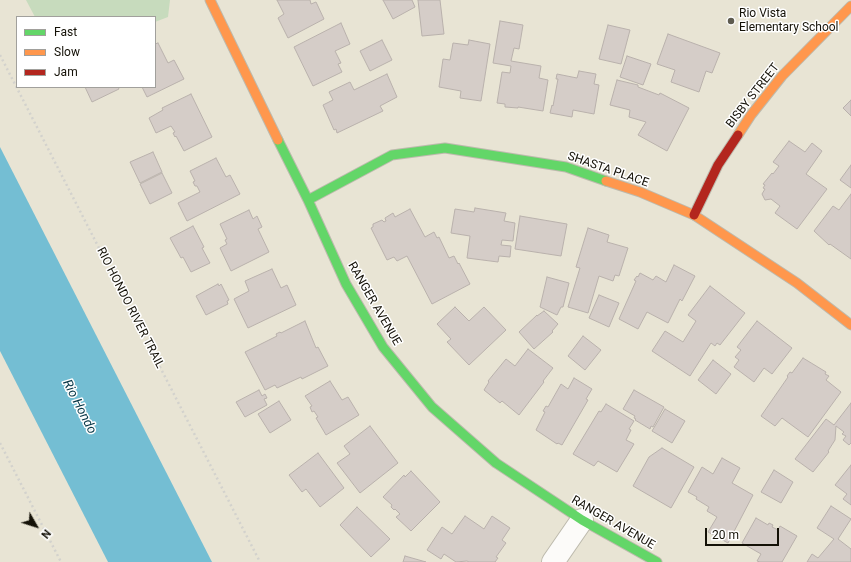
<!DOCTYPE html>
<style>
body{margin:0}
#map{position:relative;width:851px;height:562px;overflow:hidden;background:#e8e4d4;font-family:Roboto,sans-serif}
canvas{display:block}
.legend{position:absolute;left:16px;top:16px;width:140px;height:72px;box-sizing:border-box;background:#fff;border:1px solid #a1a09c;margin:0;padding:5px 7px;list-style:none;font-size:12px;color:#141107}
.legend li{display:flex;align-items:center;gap:8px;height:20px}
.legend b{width:20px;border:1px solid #a1a09c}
.north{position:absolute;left:16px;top:506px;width:40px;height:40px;-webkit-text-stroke:3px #fff;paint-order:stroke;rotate:129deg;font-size:11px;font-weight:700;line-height:16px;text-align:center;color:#141107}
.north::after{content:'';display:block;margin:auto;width:14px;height:18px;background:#141107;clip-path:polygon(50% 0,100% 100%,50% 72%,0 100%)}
.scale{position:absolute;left:705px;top:528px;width:74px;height:18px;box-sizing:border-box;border:2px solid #141107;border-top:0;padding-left:5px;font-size:12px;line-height:14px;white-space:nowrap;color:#141107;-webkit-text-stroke:3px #fff;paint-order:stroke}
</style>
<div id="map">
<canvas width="851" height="562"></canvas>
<ul class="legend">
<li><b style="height:5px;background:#63d668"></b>Fast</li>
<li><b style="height:5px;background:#ff974d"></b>Slow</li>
<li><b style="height:5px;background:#b3261e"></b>Jam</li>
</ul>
<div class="north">N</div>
<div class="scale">20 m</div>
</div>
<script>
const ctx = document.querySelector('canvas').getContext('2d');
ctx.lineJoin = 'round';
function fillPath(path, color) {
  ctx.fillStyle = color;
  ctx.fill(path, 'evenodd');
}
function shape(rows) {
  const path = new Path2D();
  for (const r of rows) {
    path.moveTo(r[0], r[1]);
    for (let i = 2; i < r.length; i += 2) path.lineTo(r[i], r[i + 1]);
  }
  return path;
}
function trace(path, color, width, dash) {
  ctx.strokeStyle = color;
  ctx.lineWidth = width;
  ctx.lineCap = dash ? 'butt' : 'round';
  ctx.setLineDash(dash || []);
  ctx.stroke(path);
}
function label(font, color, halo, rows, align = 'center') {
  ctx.font = font + ' Roboto,sans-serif';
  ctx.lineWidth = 3;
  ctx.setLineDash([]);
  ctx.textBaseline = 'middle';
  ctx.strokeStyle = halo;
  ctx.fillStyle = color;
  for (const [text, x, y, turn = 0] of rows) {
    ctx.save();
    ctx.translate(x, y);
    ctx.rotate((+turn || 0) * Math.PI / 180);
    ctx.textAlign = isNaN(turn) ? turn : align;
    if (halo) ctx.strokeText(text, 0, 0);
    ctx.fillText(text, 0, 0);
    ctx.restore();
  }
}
const green = shape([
 [26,0,170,0,168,17,155,22,155,17,35,17]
]);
const water = shape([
 [0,147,212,562,108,562,0,351]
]);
const building = shape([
 [277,0,310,0,311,4,316,2,324,19,288,38,278,18,284,14,277,0],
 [383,0,412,0,415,7,393,19,383,0],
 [418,0,440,0,444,34,422,36,418,0],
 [500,21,523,25,519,49,514,48,511,61,541,66,539,78,548,80,543,111,518,107,518,108,505,107,505,104,497,103,502,72,510,73,511,66,493,63,500,21],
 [341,23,350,44,335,51,341,63,338,64,342,72,313,86,294,47,341,23],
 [608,25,630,30,621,64,599,59,608,25],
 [668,34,720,53,712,73,706,71,699,92,671,82,675,70,657,64,668,34],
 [382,40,392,60,370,71,360,51,382,40],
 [469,40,490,44,481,101,460,98,461,91,439,87,443,59,450,60,453,43,468,45,469,40],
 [158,43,168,63,174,60,184,79,147,97,142,87,155,87,155,44,158,43],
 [627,56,651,64,643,85,620,77,627,56],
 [579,71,596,74,594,84,599,85,594,114,573,110,572,117,550,113,552,105,553,106,558,79,556,79,557,74,577,78,579,71],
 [387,74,397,97,380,106,383,111,337,133,336,129,334,130,323,105,333,100,329,92,350,82,354,90,387,74],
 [617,80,638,85,638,87,659,95,660,93,689,108,667,151,638,135,646,122,629,117,630,110,610,105,617,80],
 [85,87,118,87,119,89,92,102,85,87],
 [191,94,212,137,184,151,176,136,175,137,173,133,175,132,171,126,156,133,149,118,163,110,162,108,191,94],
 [851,100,851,116,843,108,851,100],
 [789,141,805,152,812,143,822,151,806,174,827,189,797,229,775,213,780,206,771,199,765,200,762,194,765,189,763,188,765,185,763,184,772,173,773,174,779,166,773,162,789,141],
 [153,152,162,172,140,183,130,162,153,152],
 [216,158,226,177,230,175,240,194,187,221,178,203,200,192,197,186,195,186,193,182,195,181,190,171,216,158],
 [851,165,851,188,840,180,851,165],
 [162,173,172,193,150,204,140,184,162,173],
 [851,194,851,259,830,244,829,245,814,231,833,206,839,210,851,194],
 [475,208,506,213,504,221,515,223,513,241,502,240,501,245,511,246,510,257,499,256,498,262,467,258,470,236,451,233,455,209,474,212,475,208],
 [410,209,425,237,434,232,437,238,439,237,449,258,454,256,458,264,459,263,470,284,432,304,407,256,397,261,394,257,387,260,371,228,373,227,373,224,382,220,384,222,386,221,385,218,393,213,395,217,410,209],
 [249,210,253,219,257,216,262,227,258,229,269,252,231,271,220,248,227,244,225,240,227,239,220,224,249,210],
 [520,216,567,224,561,256,515,249,520,216],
 [193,226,204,247,202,248,210,263,191,272,183,257,181,258,170,238,193,226],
 [588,228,609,235,607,242,628,248,619,276,615,275,613,281,599,276,588,313,568,307,580,268,576,267,588,228],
 [674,265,695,276,682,301,680,299,668,323,647,312,638,329,619,319,636,281,634,280,637,276,638,277,640,273,653,280,656,276,666,282,674,265],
 [272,269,281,288,287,285,296,305,248,328,234,299,249,291,245,281,272,269],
 [547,277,569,283,563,307,561,307,557,315,540,307,547,277],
 [218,284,219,286,221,284,229,300,227,301,228,304,206,315,196,296,218,284],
 [710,286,745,313,720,345,717,343,715,346,711,343,690,376,652,351,665,331,683,342,696,321,688,315,710,286],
 [599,295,619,303,609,327,589,318,599,295],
 [455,307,469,321,484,307,506,330,469,365,447,342,451,339,437,324,455,307],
 [544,311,558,324,552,331,553,332,534,349,519,332,537,315,537,316,544,311],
 [305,321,316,348,318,347,328,366,302,379,301,377,277,388,275,385,265,390,245,352,277,336,276,334,280,332,281,333,305,321],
 [757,321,792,348,772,374,764,368,754,382,734,367,739,360,735,357,741,350,737,347,757,321],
 [583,336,601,350,585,370,568,356,583,336],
 [528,349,553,368,543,381,544,382,519,415,502,401,500,403,484,390,489,382,488,381,506,359,515,366,528,349],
 [803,358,826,372,825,374,829,376,826,380,841,392,808,437,782,418,775,426,761,416,788,377,787,376,790,372,792,373,803,358],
 [713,360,731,374,716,394,698,380,713,360],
 [574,378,592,389,586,399,588,400,562,445,558,443,557,444,536,430,545,412,543,411,546,406,548,407,561,384,568,389,574,378],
 [330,381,342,400,348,397,359,415,326,435,316,418,318,417,314,411,312,412,310,407,312,406,305,396,330,381],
 [259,390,262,396,265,394,267,398,264,399,267,405,245,417,236,402,259,390],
 [634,390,664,407,653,427,651,426,650,429,635,420,636,419,634,418,635,416,623,409,634,390],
 [279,401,291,420,270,433,258,414,279,401],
 [851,403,851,443,849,445,843,440,846,436,842,434,844,432,836,426,835,440,828,451,829,452,813,472,795,459,826,419,834,425,851,403],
 [606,404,634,421,629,429,631,430,626,440,634,444,617,472,598,461,594,466,573,454,599,411,601,412,606,404],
 [665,409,685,421,672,443,652,431,665,409],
 [370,426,398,463,360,493,337,463,350,454,344,446,370,426],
 [662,448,694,467,671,508,633,486,649,457,662,448],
 [318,453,344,488,320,507,306,489,302,492,289,475,318,453],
 [722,458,740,468,732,483,753,495,728,543,708,532,717,517,707,511,709,507,696,499,697,497,688,492,702,467,713,474,722,458],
 [851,465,851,505,843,499,847,494,835,485,851,465],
 [774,470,793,482,781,503,761,492,774,470],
 [411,471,440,502,411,531,396,517,400,514,395,509,394,510,391,507,392,505,383,497,404,475,405,477,411,471],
 [831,506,851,519,838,539,851,549,851,562,807,562,812,554,818,558,834,539,817,528,831,506],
 [357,507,390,539,371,557,340,525,357,507],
 [465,516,484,529,492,516,510,528,502,540,506,543,496,557,498,558,495,562,469,562,467,561,456,562,444,554,441,559,427,550,442,527,452,534,465,516],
 [756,518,768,525,769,523,773,525,772,527,778,530,780,526,797,536,782,562,760,562,757,561,761,554,742,543,756,518],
 [405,556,426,562,403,562,405,556]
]);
const path = shape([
 [0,55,260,562],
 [0,443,61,562]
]);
const street = shape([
 [553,562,582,520]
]);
const fast = shape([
 [278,140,308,200,346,284,383,347,432,407,496,463,582,520,657,562],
 [308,200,392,155,445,148,566,167,606,181]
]);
const slow = shape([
 [210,0,278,140],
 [738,135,751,115,782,76,851,6],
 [606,181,640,192,694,215,797,283,851,325]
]);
const jam = shape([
 [694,215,718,165,738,135]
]);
const markers = [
 [731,21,4,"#5e5b4f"]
];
const poiNames = [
 ["Rio Vista",739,14],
 ["Elementary School",739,28]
];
const streetNames = [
 ["BISBY STREET",753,96,-52],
 ["SHASTA PLACE",608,170,19],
 ["RANGER AVENUE",374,304,60],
 ["RIO HONDO RIVER TRAIL",130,308,63],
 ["RANGER AVENUE",613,523,30]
];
const waterNames = [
 ["Rio Hondo",79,407,63]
];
fillPath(green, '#c7dbbd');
fillPath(water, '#74bed3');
fillPath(building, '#d5cdc8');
trace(building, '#b9b1ac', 1);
trace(street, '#bdbaad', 24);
trace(fast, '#bdbaad', 11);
trace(slow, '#bdbaad', 11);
trace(jam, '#bdbaad', 11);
trace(path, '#d3d2cd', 2.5, [2, 3]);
trace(street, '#fcfbf9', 22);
trace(fast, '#63d668', 9);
trace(slow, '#ff974d', 9);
trace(jam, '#b3261e', 9);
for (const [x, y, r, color] of markers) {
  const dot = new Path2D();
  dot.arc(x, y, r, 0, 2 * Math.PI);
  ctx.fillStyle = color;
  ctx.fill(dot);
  trace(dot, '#fff', 1.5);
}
label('12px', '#141107', '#fff', poiNames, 'left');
label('12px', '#141107', '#fff', streetNames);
label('italic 13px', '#063747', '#fff', waterNames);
</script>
